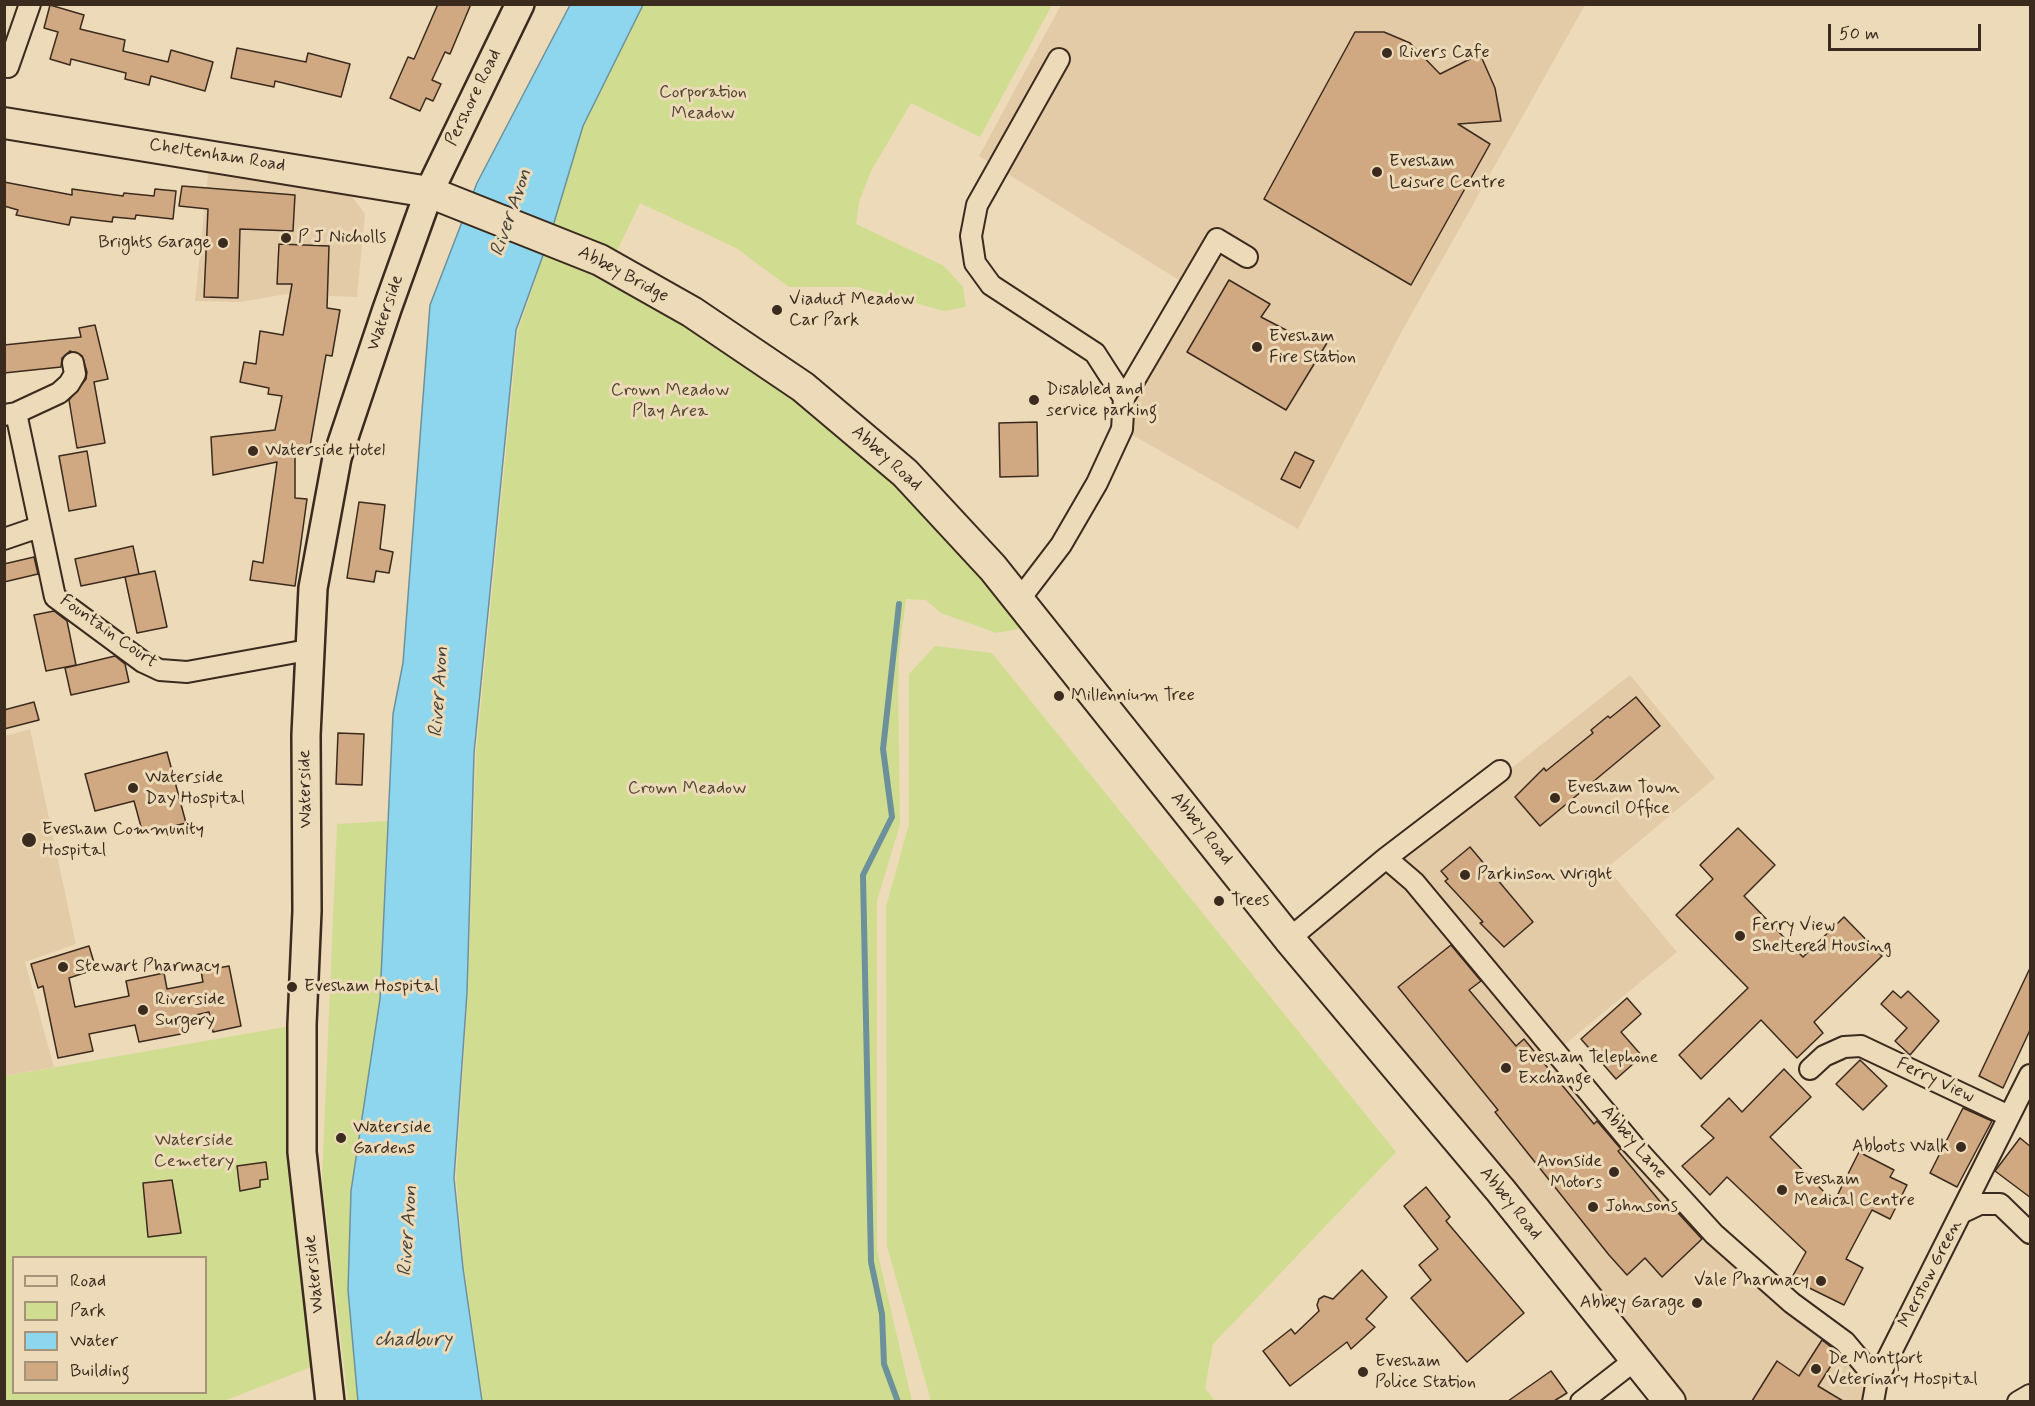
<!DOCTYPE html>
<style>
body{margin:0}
#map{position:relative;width:2035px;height:1406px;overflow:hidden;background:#ecdab8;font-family:Mynerve,sans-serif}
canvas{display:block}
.frame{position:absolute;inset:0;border:6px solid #3b2a1e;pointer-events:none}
.legend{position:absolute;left:12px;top:1256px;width:195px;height:138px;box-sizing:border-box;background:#ecdab8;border:2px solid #a5947a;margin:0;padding:8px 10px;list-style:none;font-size:18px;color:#3b2a1e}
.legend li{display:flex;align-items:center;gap:12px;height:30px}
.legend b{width:30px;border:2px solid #a5947a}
.scale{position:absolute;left:1828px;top:24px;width:153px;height:27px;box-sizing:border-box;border:3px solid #3b2a1e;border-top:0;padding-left:8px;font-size:18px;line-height:21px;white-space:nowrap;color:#3b2a1e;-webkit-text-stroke:4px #ecdab8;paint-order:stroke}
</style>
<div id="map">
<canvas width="2035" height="1406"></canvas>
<div class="frame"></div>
<ul class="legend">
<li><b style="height:8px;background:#ecdab8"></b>Road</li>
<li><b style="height:16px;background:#d0dd91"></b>Park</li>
<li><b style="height:16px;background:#8dd6ee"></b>Water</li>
<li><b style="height:16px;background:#d0a982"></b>Building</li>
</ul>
<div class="scale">50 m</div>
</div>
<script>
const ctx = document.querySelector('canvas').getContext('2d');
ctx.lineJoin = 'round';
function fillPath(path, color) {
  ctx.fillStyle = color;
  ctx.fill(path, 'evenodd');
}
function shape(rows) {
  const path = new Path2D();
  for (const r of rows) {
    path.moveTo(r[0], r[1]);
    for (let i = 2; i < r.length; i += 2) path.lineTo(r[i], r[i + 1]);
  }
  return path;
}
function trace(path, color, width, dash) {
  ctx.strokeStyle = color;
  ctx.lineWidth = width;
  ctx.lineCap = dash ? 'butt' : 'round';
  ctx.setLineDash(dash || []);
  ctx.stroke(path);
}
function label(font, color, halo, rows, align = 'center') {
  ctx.font = font + ' Mynerve,sans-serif';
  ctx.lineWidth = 6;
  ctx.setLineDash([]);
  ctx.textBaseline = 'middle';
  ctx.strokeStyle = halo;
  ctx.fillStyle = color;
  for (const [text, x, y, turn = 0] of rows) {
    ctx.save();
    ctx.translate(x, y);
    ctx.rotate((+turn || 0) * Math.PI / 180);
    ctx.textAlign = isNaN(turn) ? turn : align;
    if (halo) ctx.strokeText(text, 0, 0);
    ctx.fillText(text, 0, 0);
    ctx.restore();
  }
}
const built = shape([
 [1061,5,1585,5,1402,331,1298,529,1122,429,1124,398,1187,285,979,156],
 [209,166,347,190,365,214,357,297,287,294,240,302,195,301],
 [1630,675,1715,778,1607,868,1677,952,1558,1050,1715,1231,1880,1380,1872,1401,1683,1401,1304,944,1387,866],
 [30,729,76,944,25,962,54,1067,5,1076,5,736]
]);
const green = shape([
 [643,5,1052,5,980,137,911,103,871,171,859,202,856,224,944,266,963,287,966,307,944,311,857,287,789,287,736,248,640,203,615,255,551,232,583,126],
 [548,243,672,301,917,490,1036,626,996,633,941,613,926,600,906,599,899,653,898,693,900,824,877,901,877,1250,912,1401,483,1402,464,1267,456,1177,468,993,476,753,518,330],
 [935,646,992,653,1396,1152,1213,1344,1205,1388,1215,1401,931,1401,887,1246,886,907,909,824,909,674],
 [387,821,380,999,351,1191,348,1290,358,1402,348,1401,322,1181,337,824],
 [302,1024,324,1362,224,1401,5,1402,5,1076],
 [14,1258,206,1258,206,1392,14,1392]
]);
const water = shape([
 [570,5,643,5,583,126,550,236,516,330,474,753,467,993,454,1178,463,1268,482,1401,358,1402,348,1290,351,1191,380,999,393,714,403,663,430,305,477,183,570,5]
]);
const stream = shape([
 [898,1402,884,1364,882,1314,871,1262,863,875,892,817,883,749,899,604]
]);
const building = shape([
 [438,4,471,4,450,54,445,52,432,80,441,84,433,101,426,98,420,111,390,98,408,57,414,59,438,4],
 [50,5,84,15,80,29,125,40,123,51,168,62,171,50,213,62,205,91,151,76,149,85,125,79,126,73,71,59,70,65,50,59,58,32,44,28,50,5],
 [1355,32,1384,32,1410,43,1440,74,1480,54,1495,88,1501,121,1458,124,1490,144,1411,285,1264,199,1355,32],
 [237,48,306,62,308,53,350,64,341,97,275,81,274,87,231,78,237,48],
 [4,182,72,195,72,189,123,196,124,193,154,196,155,189,176,191,173,219,136,215,135,219,113,217,112,222,71,217,69,225,16,215,18,210,4,206,4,182],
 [182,186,295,195,293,231,240,229,238,298,204,297,208,209,179,206,182,186],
 [279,244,329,246,327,308,340,310,332,356,326,355,309,452,295,450,295,498,307,499,295,586,250,580,253,561,263,563,277,462,213,475,211,437,275,430,282,396,268,394,269,388,240,382,244,362,256,364,260,331,283,335,292,284,277,284,279,244],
 [1229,280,1270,304,1261,317,1309,342,1314,331,1330,338,1286,410,1187,352,1229,280],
 [95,325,108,379,94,382,105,443,77,448,69,400,86,379,87,372,82,356,70,351,62,358,61,367,4,373,4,345,81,337,79,328,95,325],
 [1037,422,1038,476,1000,477,999,423,1037,422],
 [87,451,96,506,69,511,59,456,87,451],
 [1295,452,1314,461,1300,488,1281,479,1295,452],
 [359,502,385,505,380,549,393,552,389,573,376,571,374,582,347,578,359,502],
 [133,546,139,574,81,586,75,559,133,546],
 [34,557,38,574,4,582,4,564,34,557],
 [155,571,167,627,137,633,125,577,155,571],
 [54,611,67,621,76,665,46,671,34,615,54,611],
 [115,656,125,664,129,682,71,695,65,668,115,656],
 [1636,697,1660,726,1540,826,1515,797,1544,768,1546,771,1593,733,1591,730,1608,716,1610,718,1636,697],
 [34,702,39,720,4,729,4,710,34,702],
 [338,733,364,734,362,785,336,784,338,733],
 [167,752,186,823,143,834,134,801,95,811,85,774,167,752],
 [1738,828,1775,865,1744,896,1803,957,1844,917,1882,956,1814,1022,1823,1033,1797,1058,1761,1020,1701,1079,1679,1055,1748,988,1676,915,1713,879,1700,865,1738,828],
 [1470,847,1533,922,1504,947,1480,923,1483,922,1445,881,1448,879,1441,871,1470,847],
 [1451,945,1481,981,1469,990,1516,1046,1524,1039,1594,1124,1597,1121,1621,1149,1618,1151,1663,1205,1667,1201,1702,1239,1662,1277,1645,1258,1627,1275,1609,1255,1495,1112,1498,1110,1398,987,1451,945],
 [89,946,96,969,69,978,75,1007,129,996,126,981,164,973,167,989,203,982,201,971,229,966,241,1026,213,1032,209,1012,178,1019,181,1034,139,1042,135,1025,89,1034,93,1051,58,1058,43,986,38,988,31,964,89,946],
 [2031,966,2031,1028,2003,1088,1979,1076,2031,966],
 [1893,991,1901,998,1908,991,1939,1021,1910,1055,1895,1041,1907,1028,1881,1004,1893,991],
 [1627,998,1641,1014,1621,1032,1642,1056,1616,1079,1581,1039,1627,998],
 [1860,1060,1887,1086,1863,1110,1836,1084,1860,1060],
 [1784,1069,1811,1097,1770,1137,1834,1202,1859,1152,1894,1170,1890,1177,1907,1185,1890,1219,1872,1210,1846,1259,1863,1268,1844,1305,1791,1279,1806,1252,1727,1177,1710,1195,1682,1166,1714,1138,1701,1126,1729,1098,1742,1112,1784,1069],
 [1963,1108,1992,1121,1957,1187,1930,1173,1963,1108],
 [2020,1138,2031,1147,2031,1198,1995,1171,2020,1138],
 [266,1162,268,1179,260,1180,260,1187,240,1191,237,1166,266,1162],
 [172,1180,181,1233,148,1237,143,1183,172,1180],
 [1426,1187,1450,1217,1446,1221,1524,1313,1467,1362,1411,1298,1431,1280,1419,1265,1438,1249,1404,1206,1426,1187],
 [1362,1270,1387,1297,1366,1319,1375,1327,1351,1349,1347,1342,1290,1386,1263,1351,1291,1329,1295,1334,1319,1311,1317,1305,1319,1299,1324,1296,1333,1299,1362,1270],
 [1822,1340,1839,1353,1818,1386,1843,1401,1752,1401,1777,1361,1799,1376,1822,1340],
 [1551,1371,1567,1393,1554,1401,1508,1401,1551,1371]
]);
const street = shape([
 [8,67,30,4],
 [1124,398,1217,239,1247,257],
 [16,413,55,597,143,662,160,670,187,672,308,650],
 [4,415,16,413,59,393,69,384,75,374,73,363],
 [4,539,39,527],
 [1019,600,1061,545,1097,483,1122,429,1124,398,1095,353,991,285,975,263,971,236,977,205,1059,59],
 [1386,858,1414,882,1633,1145,1714,1234,1792,1303,1845,1342,1877,1380],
 [1289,939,1386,858,1500,771],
 [1810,1069,1824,1056,1844,1047,1861,1046,2009,1116],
 [1961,1213,1980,1204,2000,1204,2030,1233],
 [1581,1402,1635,1360],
 [1873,1402,1877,1380,2030,1075],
 [2018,1402,2030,1395]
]);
const secondary = shape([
 [330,1402,302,1152,302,1024,307,911,306,735,313,588,337,458,387,309,429,192,520,4]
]);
const primary = shape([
 [4,123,429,192,600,260,692,312,803,387,905,473,993,568,1289,939,1501,1191,1670,1402]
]);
const markers = [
 [1387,53,6,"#3b2a1e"],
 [1377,172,6,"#3b2a1e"],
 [286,238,6,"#3b2a1e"],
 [223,243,6,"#3b2a1e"],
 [777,310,6,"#3b2a1e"],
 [1257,347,6,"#3b2a1e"],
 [1034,400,6,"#3b2a1e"],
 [253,451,6,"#3b2a1e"],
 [1059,696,6,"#3b2a1e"],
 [133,788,6,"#3b2a1e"],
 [1555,798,6,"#3b2a1e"],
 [29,840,8,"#3b2a1e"],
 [1465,875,6,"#3b2a1e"],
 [1219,901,6,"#3b2a1e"],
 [1740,936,6,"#3b2a1e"],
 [63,967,6,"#3b2a1e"],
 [292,987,6,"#3b2a1e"],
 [143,1010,6,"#3b2a1e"],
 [1506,1068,6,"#3b2a1e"],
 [341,1138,6,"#3b2a1e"],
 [1961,1147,6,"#3b2a1e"],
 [1614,1172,6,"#3b2a1e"],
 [1782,1190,6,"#3b2a1e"],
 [1593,1207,6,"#3b2a1e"],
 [1821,1281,6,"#3b2a1e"],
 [1697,1303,6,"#3b2a1e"],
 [1816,1369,6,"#3b2a1e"],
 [1363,1372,6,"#3b2a1e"]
];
const poiNames = [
 ["Rivers Cafe",1399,53],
 ["Evesham",1389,162],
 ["Leisure Centre",1389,183],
 ["P J Nicholls",298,238],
 ["Brights Garage",211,243,"right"],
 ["Viaduct Meadow",789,300],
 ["Car Park",789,321],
 ["Evesham",1269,337],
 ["Fire Station",1269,358],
 ["Disabled and",1046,390],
 ["service parking",1046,411],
 ["Waterside Hotel",265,451],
 ["Millennium Tree",1071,696],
 ["Waterside",145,778],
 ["Day Hospital",145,799],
 ["Evesham Town",1567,788],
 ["Council Office",1567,809],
 ["Evesham Community",42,830],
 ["Hospital",42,851],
 ["Parkinson Wright",1477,875],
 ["Trees",1231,901],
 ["Ferry View",1752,926],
 ["Sheltered Housing",1752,947],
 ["Stewart Pharmacy",75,967],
 ["Evesham Hospital",304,987],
 ["Riverside",155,1000],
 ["Surgery",155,1021],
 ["Evesham Telephone",1518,1058],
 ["Exchange",1518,1079],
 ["Waterside",353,1128],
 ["Gardens",353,1149],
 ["Abbots Walk",1949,1147,"right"],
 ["Avonside",1602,1162,"right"],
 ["Motors",1602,1183,"right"],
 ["Evesham",1794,1180],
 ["Medical Centre",1794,1201],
 ["Johnsons",1605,1207],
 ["Vale Pharmacy",1809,1281,"right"],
 ["Abbey Garage",1685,1303,"right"],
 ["De Montfort",1828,1359],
 ["Veterinary Hospital",1828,1380],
 ["Evesham",1375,1362],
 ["Police Station",1375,1383]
];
const parkNames = [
 ["Corporation",703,93],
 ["Meadow",703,114],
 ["Crown Meadow",670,391],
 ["Play Area",670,412],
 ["Crown Meadow",687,789],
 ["Waterside",194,1141],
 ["Cemetery",194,1162]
];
const streetNames = [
 ["Pershore Road",474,98,-64],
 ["Cheltenham Road",217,156,9],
 ["Abbey Bridge",623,275,28],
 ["Waterside",386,313,-71],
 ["Abbey Road",886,459,42],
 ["Fountain Court",108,632,35],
 ["Waterside",306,789,-91],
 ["Abbey Road",1201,829,51],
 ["Ferry View",1935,1081,25],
 ["Abbey Lane",1633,1143,49],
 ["Abbey Road",1510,1204,51],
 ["Waterside",315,1274,-96],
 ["Merstow Green",1931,1274,-63]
];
const waterNames = [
 ["River Avon",512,213,-71],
 ["River Avon",440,692,-86],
 ["River Avon",409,1231,-86],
 ["chadbury",413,1341]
];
fillPath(built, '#e4cba8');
fillPath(green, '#d0dd91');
fillPath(water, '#8dd6ee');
trace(water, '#6c919b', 1.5);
trace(stream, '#6c919b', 6);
fillPath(building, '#d0a982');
trace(building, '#3b2a1e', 1.5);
trace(street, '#3b2a1e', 24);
trace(secondary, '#3b2a1e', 32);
trace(primary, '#3b2a1e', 34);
trace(street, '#ecdab8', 20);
trace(secondary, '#ecdab8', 27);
trace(primary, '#ecdab8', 30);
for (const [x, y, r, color] of markers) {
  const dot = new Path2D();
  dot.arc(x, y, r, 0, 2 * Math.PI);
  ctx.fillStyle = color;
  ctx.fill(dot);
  trace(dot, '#ecdab8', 2);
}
label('18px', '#3b2a1e', '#ecdab8', poiNames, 'left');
label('18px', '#51452f', '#ecdab8', parkNames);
label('18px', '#3b2a1e', '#ecdab8', streetNames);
label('italic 20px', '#47443d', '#ecdab8', waterNames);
</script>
